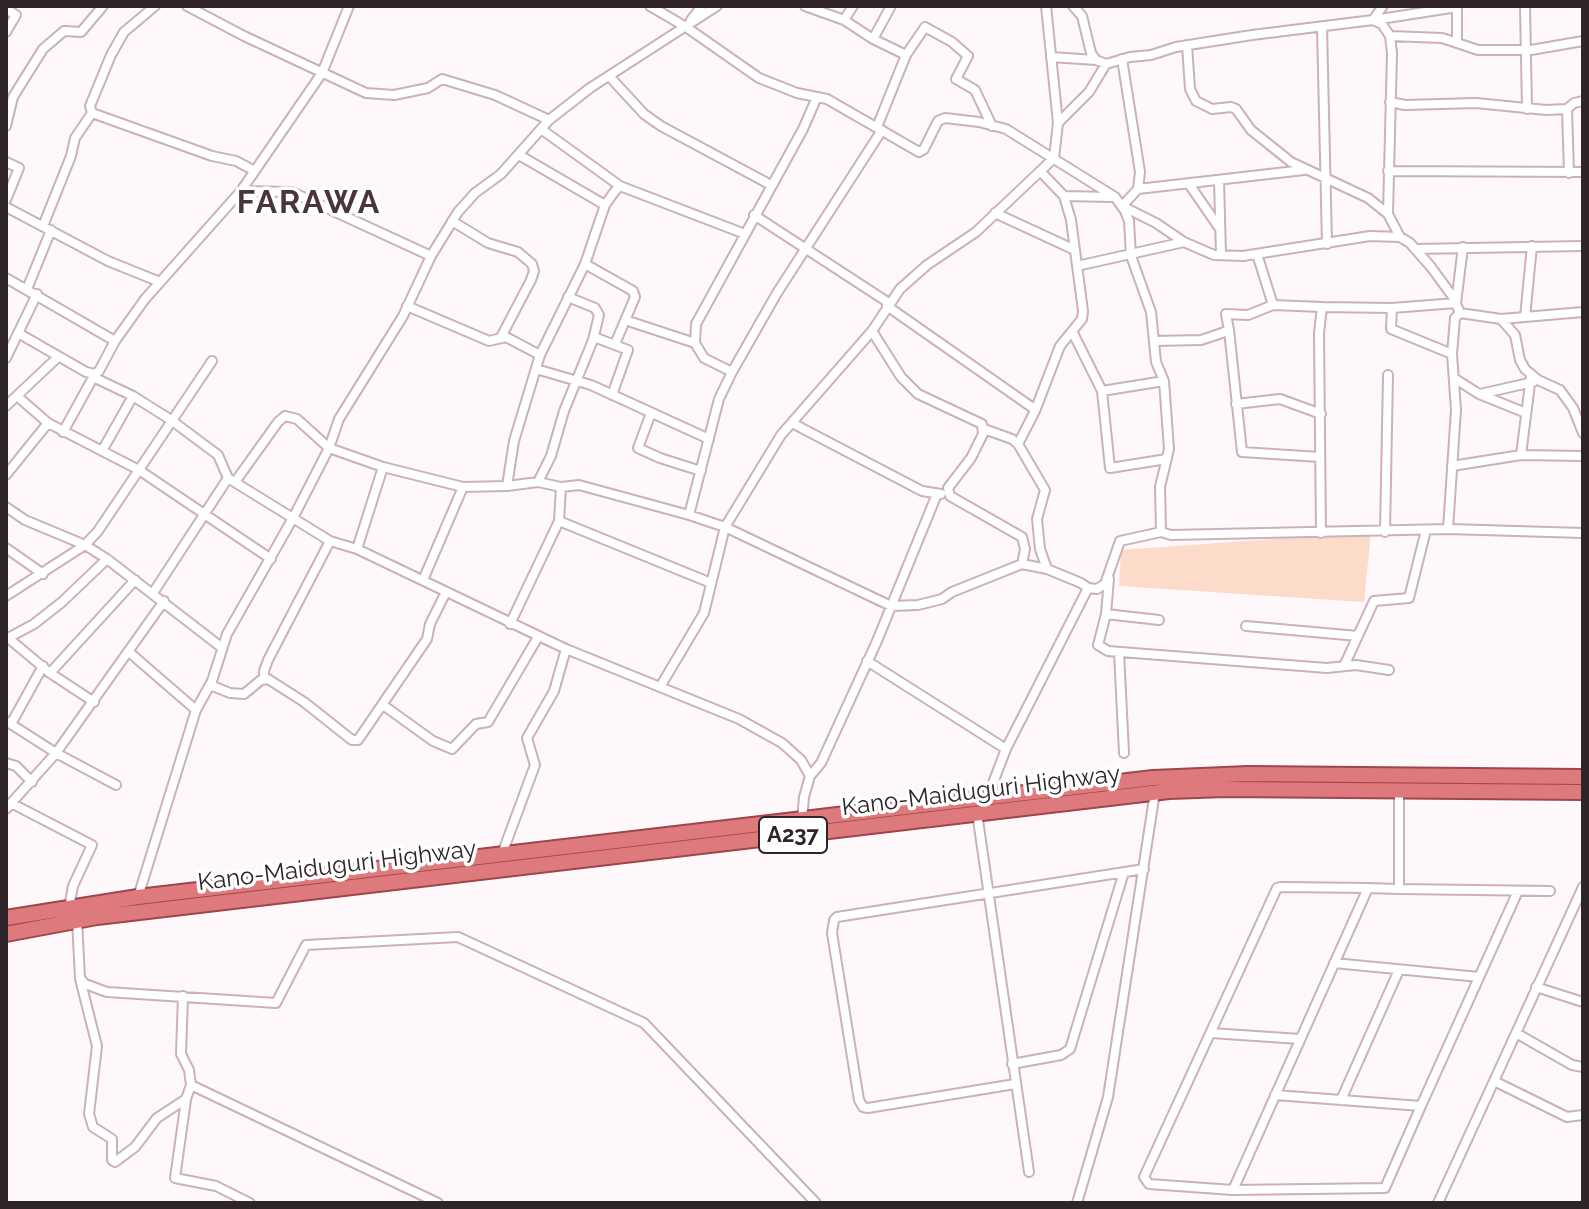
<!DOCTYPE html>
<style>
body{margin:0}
#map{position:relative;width:1589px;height:1209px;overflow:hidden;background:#fef8fa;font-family:Raleway,sans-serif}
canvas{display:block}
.frame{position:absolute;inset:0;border:8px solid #2f2529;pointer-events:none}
</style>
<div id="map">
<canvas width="1589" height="1209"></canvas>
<div class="frame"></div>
</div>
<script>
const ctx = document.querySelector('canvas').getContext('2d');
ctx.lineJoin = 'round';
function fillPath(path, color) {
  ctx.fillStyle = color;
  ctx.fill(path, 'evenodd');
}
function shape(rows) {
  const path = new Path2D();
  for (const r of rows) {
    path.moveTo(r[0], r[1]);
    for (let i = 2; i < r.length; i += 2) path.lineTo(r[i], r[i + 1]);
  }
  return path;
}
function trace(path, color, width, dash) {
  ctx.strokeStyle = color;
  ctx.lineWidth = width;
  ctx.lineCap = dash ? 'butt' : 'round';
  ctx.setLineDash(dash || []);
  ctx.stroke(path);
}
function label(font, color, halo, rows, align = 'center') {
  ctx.font = font + ' Raleway,sans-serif';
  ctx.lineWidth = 7;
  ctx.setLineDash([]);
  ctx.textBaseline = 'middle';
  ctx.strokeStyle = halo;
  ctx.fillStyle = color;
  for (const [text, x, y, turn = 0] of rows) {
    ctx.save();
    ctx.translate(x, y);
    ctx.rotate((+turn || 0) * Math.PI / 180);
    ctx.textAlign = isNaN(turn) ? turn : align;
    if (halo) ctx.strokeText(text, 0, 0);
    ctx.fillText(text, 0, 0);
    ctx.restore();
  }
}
const green = shape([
 [1371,532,1364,602,1119,586,1121,550]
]);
const minor = shape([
 [187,6,244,36,366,93,394,95,428,88,442,79,495,95,549,120],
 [650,6,686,27,759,78,797,93,827,99,919,152,924,149,938,121,945,118,979,122,1006,129,1115,197,1125,211,1129,221,1131,256,1151,312,1156,362,1164,381,1169,449,1160,487,1161,532],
 [805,6,844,20,853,6],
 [891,6,873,39,906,55,925,27,952,42,968,56,956,79,975,90,992,126],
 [1073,6,1082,16,1091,53,1096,60,1106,64,1130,57,1151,55,1176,47,1252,35,1373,20,1382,24,1390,36,1392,53,1388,214,1400,237],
 [1457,6,1457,43],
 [1525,6,1527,109],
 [6,9,16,15,6,32],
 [691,20,702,6],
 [844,20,873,39],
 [1373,20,1383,6],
 [1374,20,1457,7],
 [1322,27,1327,244],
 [1390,36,1442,38,1478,50,1531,50,1583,41],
 [1187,45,1190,89,1196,101,1212,109,1231,107,1236,109,1251,130,1291,162,1368,198,1388,214],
 [1051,57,1096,60],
 [1122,59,1140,172,1138,189,1122,206,1156,223,1184,242,1214,255,1243,256,1370,236,1400,237,1410,243,1431,267,1453,297,1460,313],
 [609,76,644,114,661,126,771,185],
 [1390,102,1405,105,1476,103,1546,110,1567,109,1574,103,1583,101],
 [1567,109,1569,173],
 [92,113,212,156,236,161,255,171],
 [1058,123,1089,92,1106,64],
 [6,126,13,97,43,49,64,31,81,32,103,6],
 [877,127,906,55],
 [541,129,620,186],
 [519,155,605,205],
 [6,162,19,168,6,200],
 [1388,171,1583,172],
 [1219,180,1221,255],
 [1189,184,1220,229],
 [1138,189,1304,170],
 [241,191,292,192,431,256],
 [1064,196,1111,197],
 [6,207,108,261,160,282],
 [995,213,1075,250],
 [754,215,889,303],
 [452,221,488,243,518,252,532,264,534,271,531,280,501,337],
 [43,226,71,156,75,138,92,113,90,106,111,55,124,32,155,6],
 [1415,249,1583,246],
 [1257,254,1273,305],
 [585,264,633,291,635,297,615,344],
 [1077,266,1184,242],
 [6,278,115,341],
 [27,289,51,230],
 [407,306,489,341,506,337,540,355],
 [887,306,1033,408,1035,411,1018,444],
 [1322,307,1392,308,1391,329,1452,354],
 [1392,308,1456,303,1463,247],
 [1525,317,1532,246],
 [1501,319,1583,312],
 [625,320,695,343],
 [1229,330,1242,452,1320,457],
 [872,331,901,377,918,394,982,424,983,434,971,458,948,488,950,496,1022,537,1025,549,1022,564],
 [18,333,86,372,95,374,99,371,115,341,145,299,241,191,322,73,349,6],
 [1073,333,1102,391,1164,381],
 [594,337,628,350,612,395],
 [1154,341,1201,340,1222,333,1229,330,1226,314,1248,315,1273,305,1322,307,1319,333,1321,533],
 [6,358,37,294],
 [536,369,591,385,709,439],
 [732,372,704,358,695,343,696,324,803,129,817,97],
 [93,377,133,396,171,420,218,455,228,478,330,541,357,549,566,649,739,719,782,743,801,760,810,776],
 [1454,378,1479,394,1526,413],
 [1102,391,1110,468,1167,459],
 [1480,394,1533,382],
 [17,396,48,423,139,470,271,559],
 [1236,404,1280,399,1321,414],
 [6,406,58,357],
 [1035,411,1060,346,1082,319,1083,311,1071,220,1064,196,1040,171],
 [651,413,638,448,660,458,701,471],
 [792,423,922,491,941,494],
 [984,429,1012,439,1018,444,1045,490,1037,519,1040,549,1047,569],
 [63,432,95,374],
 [102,451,133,396],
 [1521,455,1583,456],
 [1452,466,1521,455,1531,376],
 [6,475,48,423],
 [235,482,278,422,285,416,297,419,329,448,383,467,463,487,507,486,538,482,561,487,579,485,689,515,725,527,891,606,918,605,942,599,952,592,1022,564,1047,569,1081,583,1088,588,1006,749,988,796],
 [538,482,551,456,564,411,593,340,599,315,595,308,568,297],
 [507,486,514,441,540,355,585,264,605,205,615,191,620,186,745,234],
 [6,507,25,520,85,545,107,559,221,647],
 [689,515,719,399,732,372,777,293,882,130],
 [559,521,711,583],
 [1448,529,1456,410,1452,354,1455,318,1460,313,1501,319,1515,335,1520,360,1525,369,1538,380,1560,390,1573,408,1583,433],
 [1385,532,1388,375],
 [6,548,43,574],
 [357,549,383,467],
 [1109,579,1106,614,1159,620],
 [423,580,463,487],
 [1088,588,1097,589,1105,584,1120,541,1161,532,1171,535,1448,529,1583,533],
 [153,593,228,478],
 [6,596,85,545,98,531,212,361],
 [1106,614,1098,645,1108,651,1327,668,1356,665,1389,670],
 [510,624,559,521,561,487],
 [1246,626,1358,636],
 [7,637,50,673,94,702],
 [8,638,34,624,62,602,107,559],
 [129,652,196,710],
 [1119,652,1124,753],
 [867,661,1006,749],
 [1344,666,1374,601,1409,598,1426,530],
 [50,673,135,580],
 [264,679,264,671,268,660,330,541],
 [210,685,230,693,244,694,261,680,268,679,304,702,352,740,358,740,427,639,430,624,446,592],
 [660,687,704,613,725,527,781,435,872,331,900,289,927,265,976,232,1054,158,1058,123,1046,6],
 [383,705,433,741,452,749,476,724,488,722,538,637],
 [6,721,56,753,116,785],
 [11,724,43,666],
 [6,763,16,766,32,782],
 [1399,791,1399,889],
 [11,803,92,845,73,886,69,908],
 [6,809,56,753,164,601],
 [977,813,1029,1172],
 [802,820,804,797,810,776,821,763,877,641,937,494],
 [502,854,535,765,527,738,554,691,566,649],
 [1368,888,1233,1190,1149,1184,1144,1177,1277,888,1281,887,1368,888,1399,889,1550,891],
 [138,897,196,710,212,681,227,634,293,518,329,448,339,419,403,316,431,256,458,212,475,193,501,174,549,120,590,88,717,6],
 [77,920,80,978,85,984,107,992,276,1003,306,945,458,937,644,1023,816,1203],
 [1334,963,1479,977],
 [80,979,97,1046,89,1114,93,1127,112,1139,112,1160,115,1162,135,1147,157,1118,186,1099,191,1085,189,1070,181,1054,183,996],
 [1536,987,1583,1002],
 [1211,1033,1300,1039],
 [1516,1033,1572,1065,1583,1067],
 [1012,1064,1061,1055,1070,1049,1124,872],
 [1494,1081,1567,1117,1583,1115],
 [1015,1084,868,1108,863,1107,859,1100,832,933,834,920,837,917,1144,869],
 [191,1085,438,1203],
 [186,1100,175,1178,216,1186,250,1203],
 [1341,1100,1399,970],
 [1421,1106,1518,891],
 [1233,1190,1385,1188,1421,1106,1275,1095],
 [1077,1203,1108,1097,1155,792],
 [1438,1203,1583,887]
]);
const trunk = shape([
 [6,918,138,897,1153,778,1248,774,1583,777],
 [6,934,97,917,1169,791,1226,789,1583,792]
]);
const shields = [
 [793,835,68]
];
const shieldNames = [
 ["A237",793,835]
];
const streetNames = [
 ["Kano-Maiduguri Highway",981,791,-7],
 ["Kano-Maiduguri Highway",337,866,-7]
];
const districtNames = [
 ["FARAWA",309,203]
];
fillPath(green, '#fcdbcb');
trace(minor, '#cbb1bb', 12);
trace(trunk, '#9c474b', 18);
trace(minor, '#fff', 8);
trace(trunk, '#de7a7e', 14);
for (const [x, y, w] of shields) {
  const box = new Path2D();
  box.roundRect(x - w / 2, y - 18, w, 36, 6);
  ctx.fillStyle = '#fff';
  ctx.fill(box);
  trace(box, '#2f2529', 2);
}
label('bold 22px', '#2f2529', null, shieldNames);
label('24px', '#2f2529', '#fff', streetNames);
ctx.letterSpacing = '2px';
label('bold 32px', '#4a353d', '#fff', districtNames);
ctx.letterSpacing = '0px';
</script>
